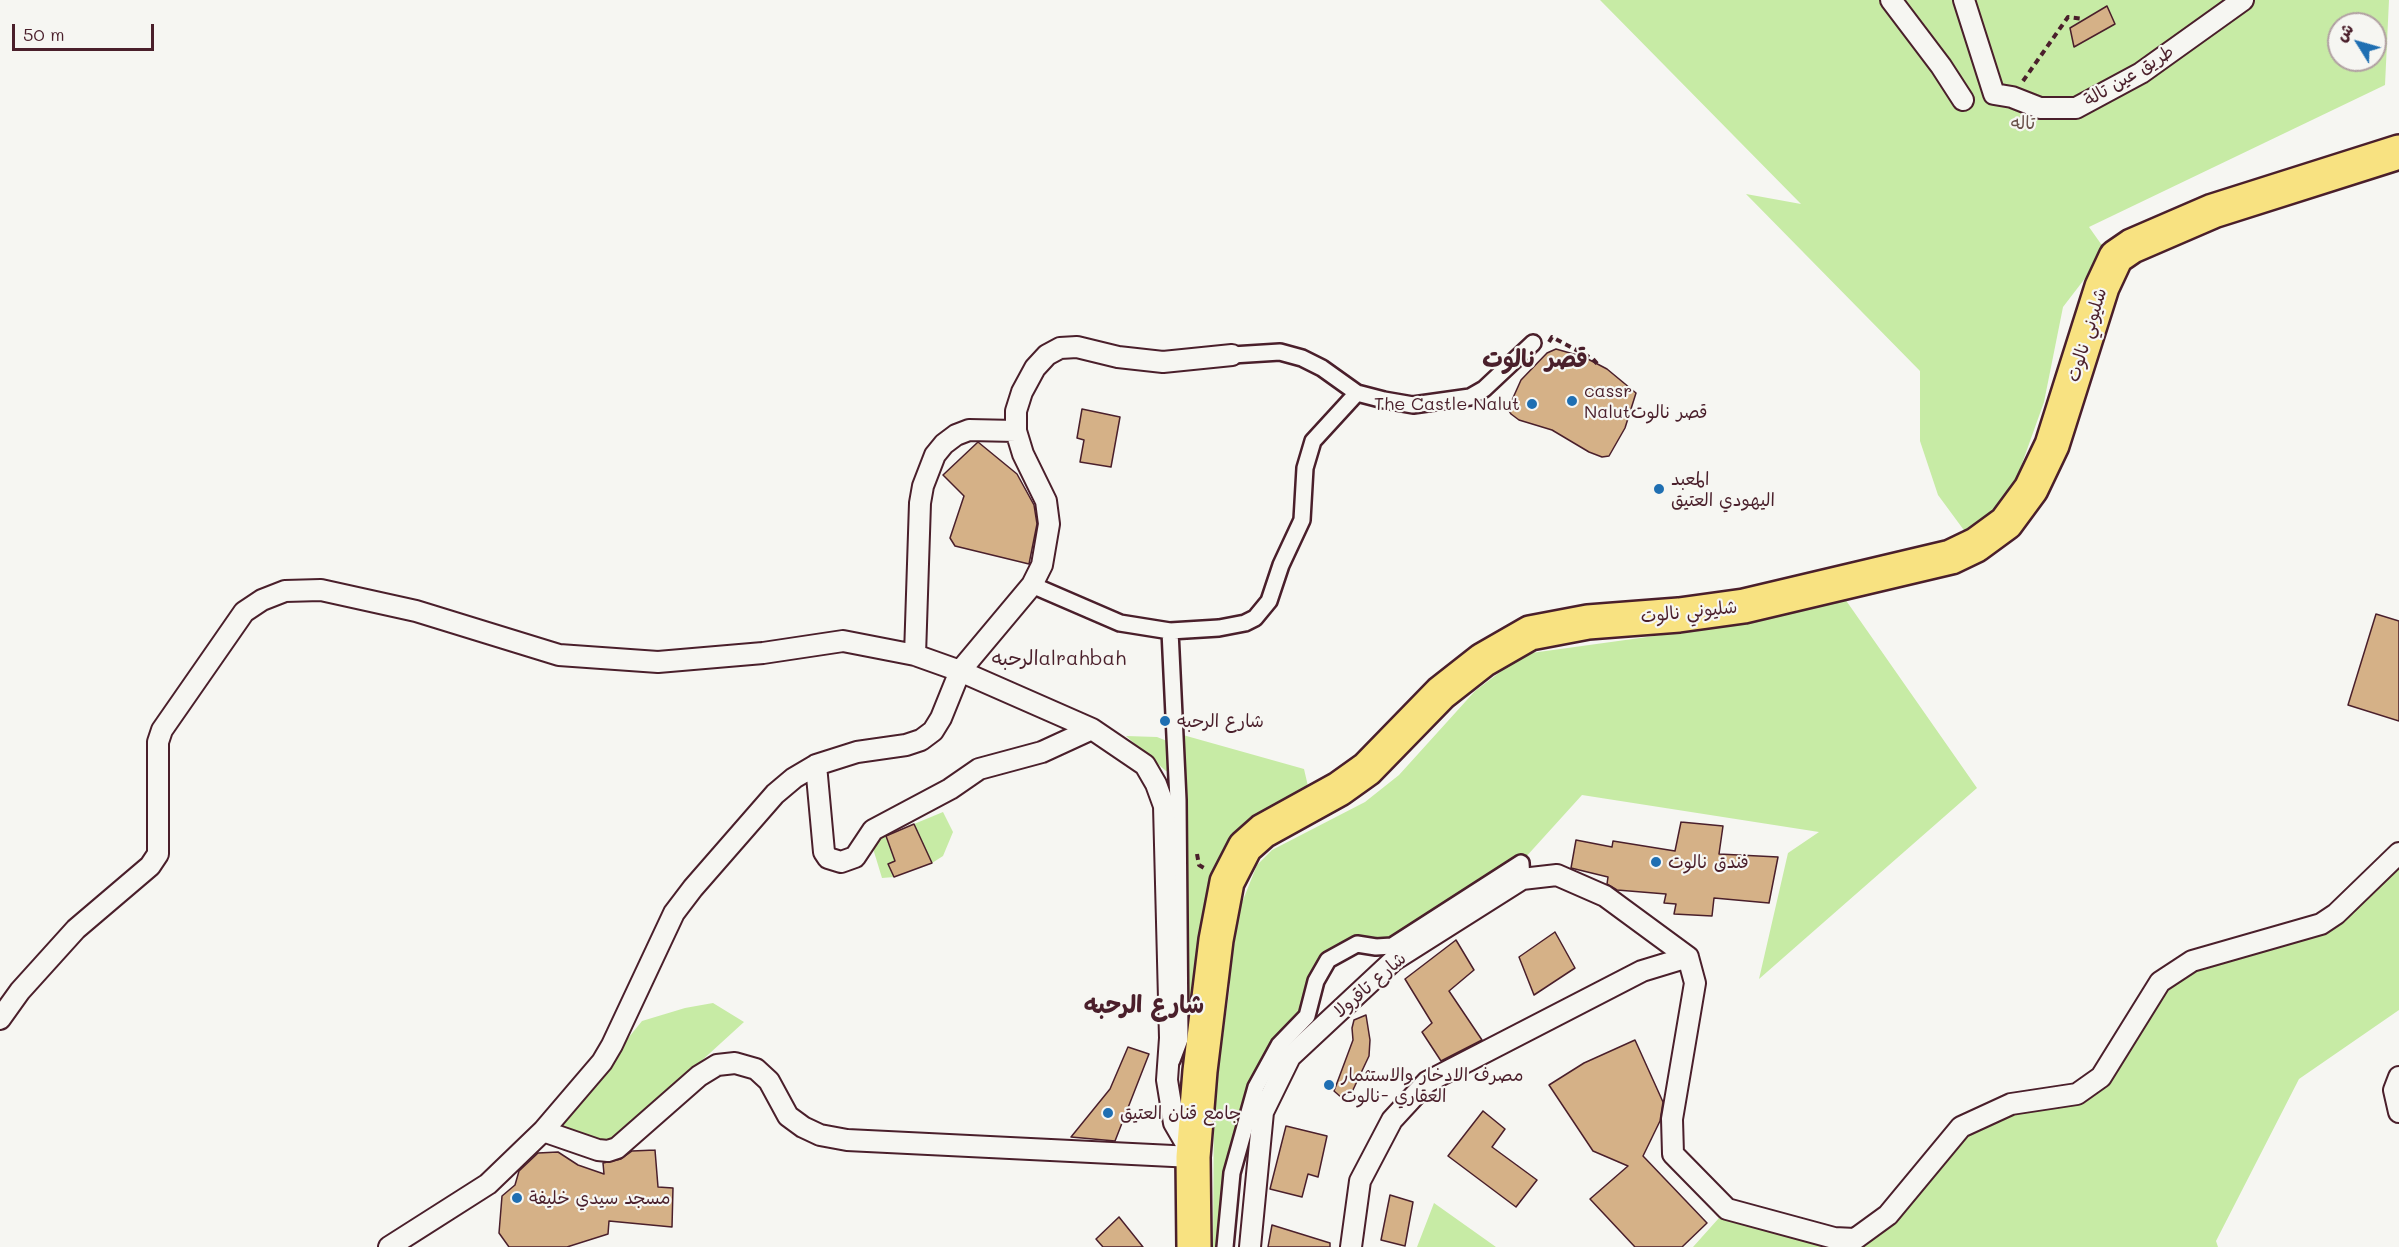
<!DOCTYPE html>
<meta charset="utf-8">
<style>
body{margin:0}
#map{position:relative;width:2399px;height:1247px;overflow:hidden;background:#f6f6f2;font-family:Mali,"Playpen Sans Arabic",sans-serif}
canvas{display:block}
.north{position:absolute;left:2327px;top:12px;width:60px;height:60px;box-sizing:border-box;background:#f6f6f2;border:2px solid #b1a0a2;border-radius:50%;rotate:307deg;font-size:16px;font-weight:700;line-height:24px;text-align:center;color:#4a1f2b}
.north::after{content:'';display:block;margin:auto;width:21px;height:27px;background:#1f6fb2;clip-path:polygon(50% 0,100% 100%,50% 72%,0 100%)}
.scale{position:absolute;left:12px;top:24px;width:142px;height:27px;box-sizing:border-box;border:3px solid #4a1f2b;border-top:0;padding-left:8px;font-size:18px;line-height:21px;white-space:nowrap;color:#4a1f2b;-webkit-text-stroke:4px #f6f6f2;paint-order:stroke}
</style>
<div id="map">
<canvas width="2399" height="1247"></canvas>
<div class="north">ش</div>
<div class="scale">50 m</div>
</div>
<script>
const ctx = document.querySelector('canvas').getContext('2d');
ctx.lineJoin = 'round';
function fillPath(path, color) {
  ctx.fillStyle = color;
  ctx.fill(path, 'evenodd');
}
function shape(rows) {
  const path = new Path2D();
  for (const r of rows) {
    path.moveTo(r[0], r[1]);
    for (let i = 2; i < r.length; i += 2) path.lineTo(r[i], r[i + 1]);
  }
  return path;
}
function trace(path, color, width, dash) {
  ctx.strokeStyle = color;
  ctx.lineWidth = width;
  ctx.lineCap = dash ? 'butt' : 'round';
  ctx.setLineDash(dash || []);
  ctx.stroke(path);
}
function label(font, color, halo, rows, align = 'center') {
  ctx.font = font + ' Mali,"Playpen Sans Arabic",sans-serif';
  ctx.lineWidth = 4.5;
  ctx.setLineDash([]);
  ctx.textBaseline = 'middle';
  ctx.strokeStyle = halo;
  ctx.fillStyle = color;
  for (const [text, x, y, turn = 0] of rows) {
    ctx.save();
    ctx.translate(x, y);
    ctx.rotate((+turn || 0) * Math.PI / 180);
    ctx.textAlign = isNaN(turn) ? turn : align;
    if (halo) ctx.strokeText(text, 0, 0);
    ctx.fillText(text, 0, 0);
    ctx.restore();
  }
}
const green = shape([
 [1600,0,2389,0,2385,85,2089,227,2106,251,2063,307,2044,402,2009,500,1966,533,1938,495,1920,441,1920,371,1746,194,1801,204],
 [2339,24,2375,24,2375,60,2339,60],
 [1845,599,1977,788,1759,979,1788,853,1819,832,1582,795,1524,859,1384,942,1355,949,1333,965,1306,1007,1281,1037,1232,1173,1224,1247,1213,1247,1214,1100,1230,986,1229,972,1241,905,1257,865,1272,850,1365,802,1399,775,1475,691,1524,654,1734,625],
 [1183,735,1304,769,1310,795,1276,806,1249,820,1224,881,1200,1047,1184,1045],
 [1126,736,1157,737,1172,743,1171,773,1166,771],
 [943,812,953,832,943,856,932,863,914,824],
 [885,833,895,861,888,864,894,877,882,878,871,842],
 [2399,853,2399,1010,2299,1079,2216,1241,2218,1247,1693,1247,1727,1209,1855,1239,1961,1127,2077,1094,2160,982,2321,924],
 [713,1003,744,1022,618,1137,599,1146,553,1131,642,1021,685,1008],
 [1434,1203,1496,1247,1417,1247]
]);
const building = shape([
 [2107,6,2115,24,2074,47,2070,28,2107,6],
 [1556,349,1584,357,1607,369,1636,393,1625,428,1609,456,1602,457,1589,452,1552,430,1519,420,1511,414,1508,409,1521,380,1547,353,1556,349],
 [1082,409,1120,417,1111,467,1080,462,1084,440,1077,438,1082,409],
 [978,442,1017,474,1034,505,1037,524,1029,564,955,546,950,538,964,496,943,475,978,442],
 [2376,614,2399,621,2399,721,2348,705,2376,614],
 [1681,822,1723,826,1719,854,1778,857,1769,903,1714,898,1712,916,1674,914,1676,904,1664,903,1666,894,1617,890,1607,884,1608,877,1571,868,1576,840,1612,847,1613,841,1675,851,1681,822],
 [914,824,932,863,894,877,888,864,895,861,886,836,914,824],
 [1555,932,1575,968,1534,995,1519,957,1555,932],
 [1456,940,1474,970,1449,991,1482,1040,1441,1061,1422,1032,1432,1023,1405,979,1456,940],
 [1366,1015,1370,1040,1369,1056,1352,1092,1342,1098,1334,1091,1353,1040,1352,1028,1354,1020,1366,1015],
 [1635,1040,1663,1102,1660,1121,1643,1156,1707,1223,1682,1247,1635,1247,1590,1199,1628,1166,1593,1151,1549,1085,1584,1063,1635,1040],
 [1128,1047,1149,1054,1115,1141,1071,1137,1110,1089,1128,1047],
 [1483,1111,1505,1129,1492,1147,1537,1180,1516,1207,1448,1156,1483,1111],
 [1286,1126,1327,1136,1318,1177,1308,1174,1302,1197,1270,1189,1286,1126],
 [655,1150,658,1187,673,1188,672,1227,609,1221,608,1234,567,1247,509,1247,499,1233,502,1196,515,1185,519,1171,538,1153,558,1152,578,1165,604,1174,603,1163,621,1159,632,1151,655,1150],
 [1390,1195,1413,1202,1405,1246,1381,1240,1390,1195],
 [1119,1217,1143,1247,1103,1247,1096,1239,1119,1217],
 [1272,1225,1330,1243,1330,1247,1268,1247,1272,1225]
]);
const path = shape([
 [2023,81,2068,17,2084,19],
 [1549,342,1552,337,1593,359,1600,367],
 [1197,854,1199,865,1206,869]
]);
const pedestrian = shape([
 [1232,355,1280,352,1302,358,1322,368,1357,393,1384,400,1413,405,1470,397,1484,389,1533,343],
 [1032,585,1120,623,1170,631,1219,628,1245,623,1255,618,1269,601,1281,565,1302,520,1305,468,1313,441,1357,393],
 [1170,631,1178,800,1180,1039,1172,1060],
 [1225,1247,1232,1173,1256,1087,1279,1045,1307,1016,1316,981,1328,960,1357,944,1376,947,1392,946,1521,863,1522,879]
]);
const minor = shape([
 [1891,0,1941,66,1963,100],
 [1964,0,1994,94,2012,97,2040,108,2076,108,2141,73,2243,0],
 [915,655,920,503,923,486,935,455,944,444,956,435,969,430,1016,431],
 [816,765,824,852,828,858,841,862,855,857,873,830,950,789,979,769,1042,752,1092,729],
 [1688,957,1695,983,1672,1119,1673,1154,1727,1209,1834,1238,1855,1239,1888,1215,1961,1127,2011,1104,2077,1094,2101,1077,2160,982,2192,961,2321,924,2336,914,2399,853],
 [0,1019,20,991,76,929,150,866,158,854,158,742,162,730,244,612,262,600,285,591,321,590,416,611,559,655,658,662,763,653,843,641,915,655,960,671,1092,729,1145,765,1156,784,1164,806,1170,1038,1167,1080,1174,1123,1192,1154],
 [2399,1077,2394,1090,2399,1112],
 [543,1131,598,1150,608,1151,617,1148,699,1076,717,1065,735,1063,756,1069,769,1081,788,1116,803,1127,820,1135,847,1140,1193,1157],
 [389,1247,488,1184,543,1131,602,1062,612,1045,674,913,693,888,775,794,794,778,816,765,857,752,906,745,921,740,933,731,941,718,960,671,1032,585,1042,565,1049,524,1046,501,1023,454,1016,431,1016,411,1022,392,1035,368,1047,355,1060,348,1077,347,1118,357,1163,362,1232,355],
 [1250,1247,1263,1112,1290,1057,1394,960,1522,879,1557,875,1605,896,1688,957],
 [1351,1247,1360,1181,1392,1120,1427,1082,1642,971,1688,957]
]);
const trunk = shape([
 [1194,1247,1193,1157,1200,1071,1216,940,1227,882,1245,847,1263,831,1339,789,1367,769,1441,693,1483,660,1530,633,1588,622,1679,615,1744,606,1951,557,1976,545,2006,523,2031,489,2052,445,2102,287,2116,257,2132,246,2213,211,2399,152]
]);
const markers = [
 [1572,401,6,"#1f6fb2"],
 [1532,404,6,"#1f6fb2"],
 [1659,489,6,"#1f6fb2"],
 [1165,721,6,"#1f6fb2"],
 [1656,862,6,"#1f6fb2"],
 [1329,1085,6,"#1f6fb2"],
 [1108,1113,6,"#1f6fb2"],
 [517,1198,6,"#1f6fb2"]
];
const streetNames = [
 ["طريق عين تالة",2129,76,-31],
 ["شليوني نالوت",2087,335,-73],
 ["شليوني نالوت",1689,612,-6],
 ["شارع تاقرولا",1370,985,-41]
];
const parkNames = [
 ["تاله",2023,123]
];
const poiNames = [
 ["cassr",1584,391],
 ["Nalutقصر نالوت",1584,412],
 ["The Castle Nalut",1520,404,"right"],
 ["المعبد",1671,479],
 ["اليهودي العتيق",1671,500],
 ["شارع الرحبه",1177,721],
 ["فندق نالوت",1668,862],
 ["مصرف الادخار والاستثمار",1341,1075],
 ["العقاري -نالوت",1341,1096],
 ["جامع قنان العتيق",1120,1113],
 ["مسجد سيدي خليفة",529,1198]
];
const neighbourhoodNames = [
 ["الرحبهalrahbah",1059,659]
];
const districtNames = [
 ["قصر نالوت",1535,360],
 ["شارع الرحبه",1144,1006]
];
fillPath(green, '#c7eba5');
fillPath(building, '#d5b187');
trace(building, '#4a1f2b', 1.5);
trace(pedestrian, '#4a1f2b', 20);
trace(minor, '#4a1f2b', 24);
trace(trunk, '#4a1f2b', 38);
trace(path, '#4a1f2b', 4, [6, 4.5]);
trace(pedestrian, '#f6f6f2', 15);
trace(minor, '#f6f6f2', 20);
trace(trunk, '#f8e281', 33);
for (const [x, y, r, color] of markers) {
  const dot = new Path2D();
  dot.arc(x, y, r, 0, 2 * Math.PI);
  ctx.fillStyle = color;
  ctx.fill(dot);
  trace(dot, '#f6f6f2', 2);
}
label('18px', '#4a1f2b', '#f6f6f2', streetNames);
label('18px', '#69524a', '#f6f6f2', parkNames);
label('18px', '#4a1f2b', '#f6f6f2', poiNames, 'left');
label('20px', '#4a1f2b', '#f6f6f2', neighbourhoodNames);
label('bold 24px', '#4a1f2b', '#f6f6f2', districtNames);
</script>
